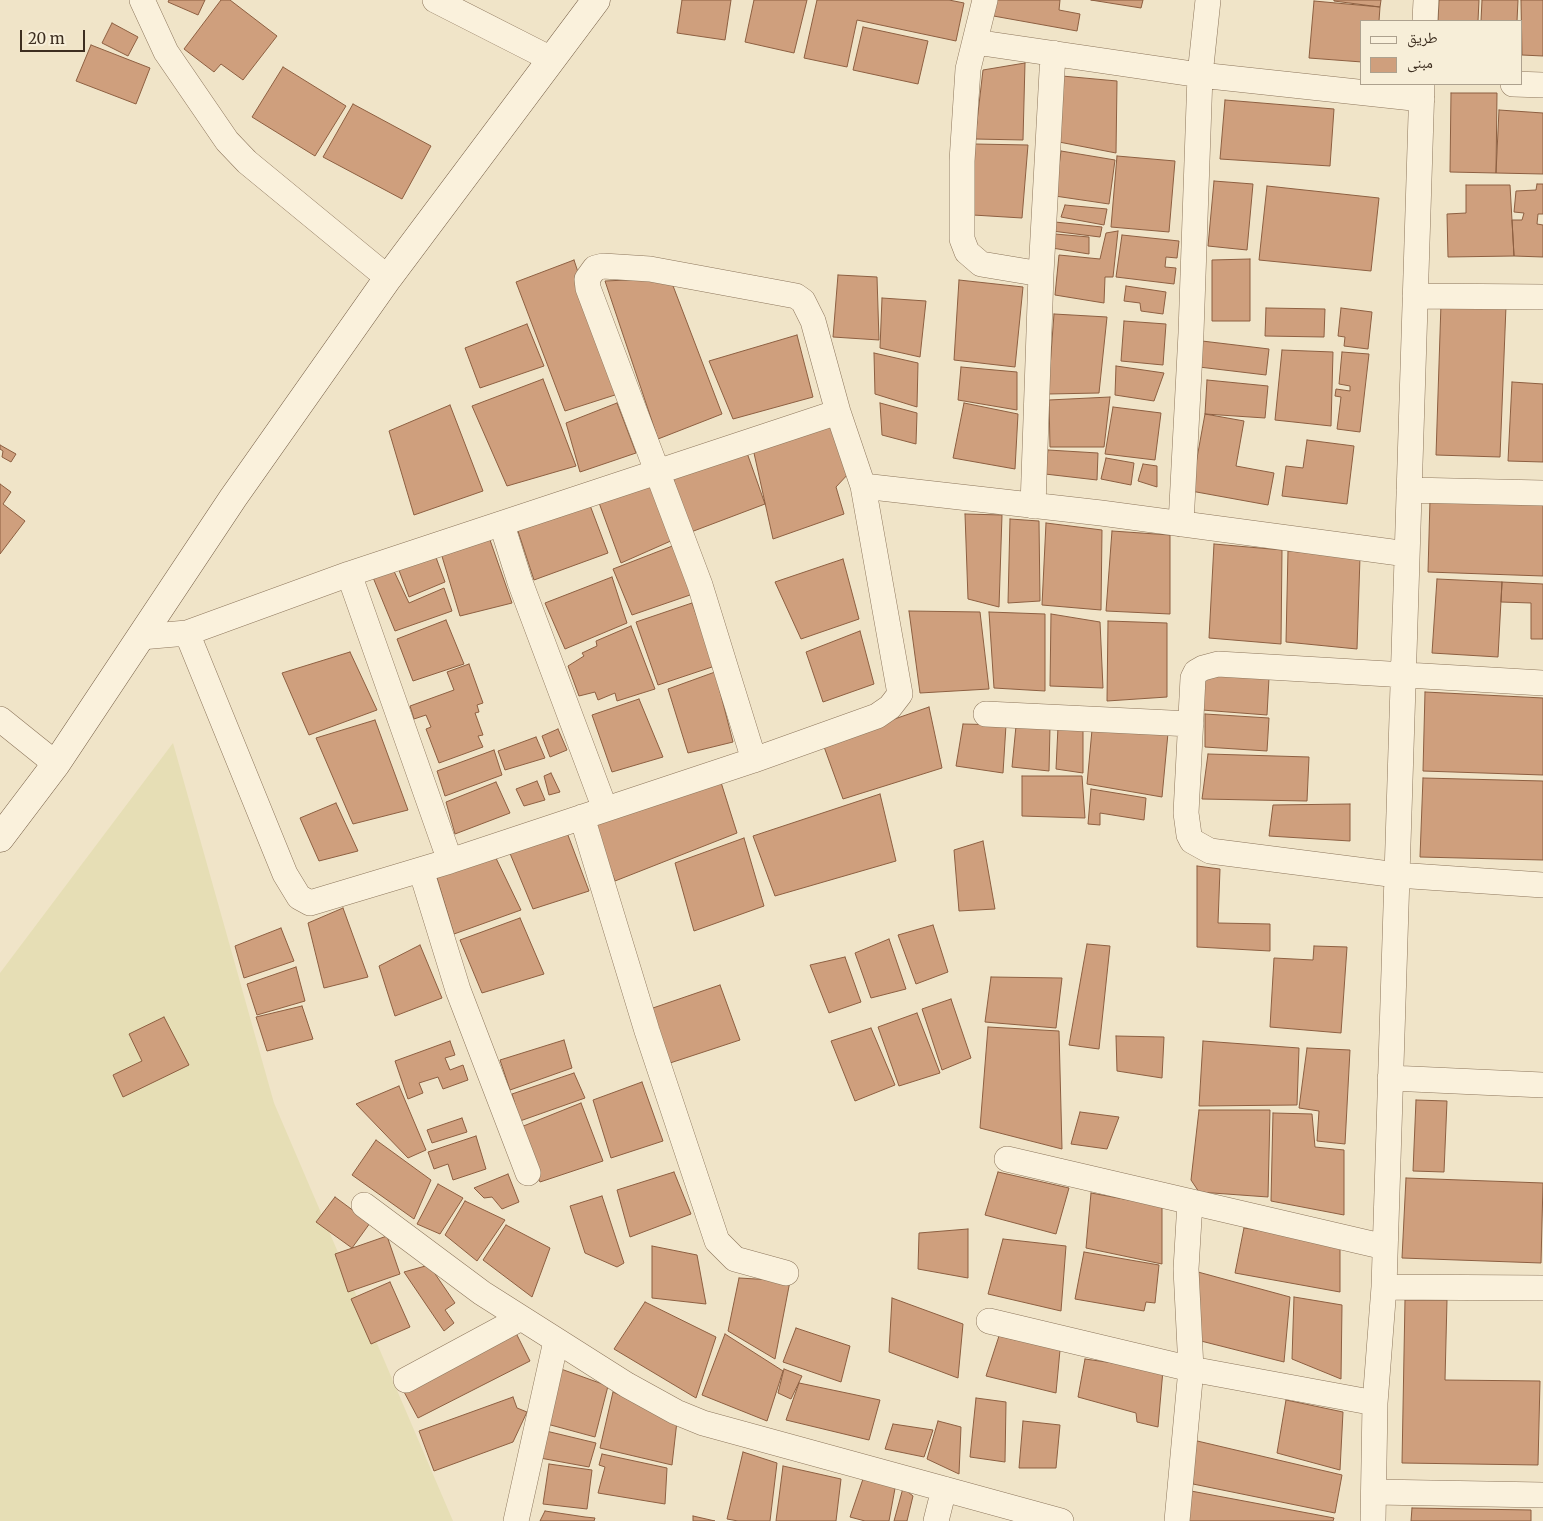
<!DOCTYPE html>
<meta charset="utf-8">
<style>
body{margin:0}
#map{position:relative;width:1543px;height:1521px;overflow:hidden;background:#f0e4c8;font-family:Merriweather,"Noto Naskh Arabic",serif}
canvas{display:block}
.legend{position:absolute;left:1360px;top:20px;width:162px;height:65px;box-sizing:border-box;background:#f7eed8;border:1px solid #ada18e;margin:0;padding:6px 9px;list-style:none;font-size:15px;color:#3d2e20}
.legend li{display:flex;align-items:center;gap:10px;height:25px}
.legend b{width:25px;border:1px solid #ada18e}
.scale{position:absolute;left:20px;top:30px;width:65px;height:22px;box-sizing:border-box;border:2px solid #3d2e20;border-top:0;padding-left:6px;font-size:15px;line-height:18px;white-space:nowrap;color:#3d2e20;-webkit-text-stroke:4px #f7eed8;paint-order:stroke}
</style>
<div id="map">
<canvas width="1543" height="1521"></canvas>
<ul class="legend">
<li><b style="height:6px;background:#faf1dc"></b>طريق</li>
<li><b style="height:14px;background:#cf9f7d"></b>مبنى</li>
</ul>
<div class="scale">20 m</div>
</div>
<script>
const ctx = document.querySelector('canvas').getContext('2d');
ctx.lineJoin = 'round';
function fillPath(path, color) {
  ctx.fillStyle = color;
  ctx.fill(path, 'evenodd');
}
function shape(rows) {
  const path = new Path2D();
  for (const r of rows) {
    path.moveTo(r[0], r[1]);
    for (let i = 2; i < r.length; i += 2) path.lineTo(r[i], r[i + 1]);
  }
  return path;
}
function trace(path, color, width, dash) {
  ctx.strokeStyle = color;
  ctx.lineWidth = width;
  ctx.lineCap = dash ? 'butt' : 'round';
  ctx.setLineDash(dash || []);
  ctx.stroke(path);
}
const farmland = shape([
 [173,743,274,1103,453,1521,0,1521,0,973]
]);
const building = shape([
 [169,0,205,0,198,15,168,2,169,0],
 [221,0,230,0,277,36,243,80,221,64,214,72,184,49,221,0],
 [682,0,731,0,725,40,677,33,682,0],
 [754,0,807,0,794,53,745,42,754,0],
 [817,0,949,0,964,3,956,41,857,20,847,67,804,58,817,0],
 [991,0,1060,0,1059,10,1080,14,1077,31,988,15,991,0],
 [1091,0,1143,0,1141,8,1091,0],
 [1334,0,1381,0,1380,7,1334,1,1334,0],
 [1439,0,1479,0,1478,21,1438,21,1439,0],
 [1482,0,1518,0,1517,21,1481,21,1482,0],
 [1521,0,1543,0,1543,56,1522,55,1521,0],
 [1314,1,1380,7,1379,21,1362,21,1362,62,1309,58,1314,1],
 [112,23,138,37,128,56,102,43,112,23],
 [863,27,928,41,918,84,853,70,863,27],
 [91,45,150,68,136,104,76,81,91,45],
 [1025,63,1023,140,975,139,983,70,1025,63],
 [283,67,346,106,315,156,252,117,283,67],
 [1062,76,1117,81,1116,153,1059,142,1062,76],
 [1451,93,1497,93,1496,173,1450,172,1451,93],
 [1225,100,1334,109,1330,166,1220,159,1225,100],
 [353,104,431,146,402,199,323,157,353,104],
 [1499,110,1543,113,1543,174,1496,173,1499,110],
 [974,144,1028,145,1022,218,973,215,974,144],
 [1061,151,1115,160,1109,204,1055,196,1061,151],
 [1117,156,1175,161,1169,232,1111,227,1117,156],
 [1214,181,1253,184,1247,250,1208,246,1214,181],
 [1537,184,1543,184,1543,214,1538,214,1537,224,1543,225,1543,257,1514,256,1512,220,1522,220,1524,213,1514,212,1516,191,1536,190,1537,184],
 [1466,185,1510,185,1514,256,1448,257,1447,214,1466,213,1466,185],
 [1267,186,1379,198,1371,271,1259,260,1267,186],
 [1065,205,1107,209,1104,225,1061,217,1065,205],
 [1055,222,1102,227,1100,237,1052,231,1055,222],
 [1118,231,1113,277,1105,277,1104,303,1055,295,1059,255,1100,259,1106,233,1118,231],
 [1055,234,1089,237,1089,254,1052,248,1055,234],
 [1122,235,1179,241,1177,258,1166,257,1165,267,1176,268,1174,284,1116,277,1122,235],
 [1250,259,1250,321,1212,321,1212,260,1250,259],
 [574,260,618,394,565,411,516,282,574,260],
 [838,275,877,277,879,340,833,337,838,275],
 [670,278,722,414,658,439,605,281,670,278],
 [959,280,1023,287,1015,367,954,360,959,280],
 [1126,286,1166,292,1163,314,1141,311,1140,303,1124,301,1126,286],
 [882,298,926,301,920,357,880,348,882,298],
 [1441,304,1506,306,1500,457,1436,455,1441,304],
 [1266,308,1325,309,1324,337,1265,336,1266,308],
 [1341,308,1372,312,1368,349,1344,346,1345,337,1338,336,1341,308],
 [1054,314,1107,317,1099,393,1048,394,1054,314],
 [1124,321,1166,324,1163,365,1121,361,1124,321],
 [527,324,544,366,480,388,465,348,527,324],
 [797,335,813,397,733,419,709,361,797,335],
 [1202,341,1269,349,1266,375,1199,367,1202,341],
 [1282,350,1333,352,1331,426,1275,420,1282,350],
 [1342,352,1369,354,1360,432,1337,429,1341,397,1335,396,1336,389,1350,391,1350,386,1339,384,1342,352],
 [874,353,918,363,917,407,875,394,874,353],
 [1116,366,1164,373,1154,401,1115,395,1116,366],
 [961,367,1017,372,1017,410,958,400,961,367],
 [543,379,576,466,507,486,472,406,543,379],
 [1207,380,1268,386,1265,418,1205,414,1207,380],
 [1512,382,1543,384,1543,462,1508,461,1512,382],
 [1110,397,1104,447,1050,447,1049,400,1110,397],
 [617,403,636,453,580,472,566,423,617,403],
 [880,403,917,413,916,444,882,435,880,403],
 [964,403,1018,414,1015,469,953,458,964,403],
 [450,405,483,491,414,515,389,431,450,405],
 [1113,407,1161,413,1155,460,1105,454,1113,407],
 [1205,414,1244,421,1236,466,1274,473,1268,505,1191,491,1205,414],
 [833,417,850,472,836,487,844,514,773,539,752,444,833,417],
 [1307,440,1354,446,1347,504,1282,496,1286,466,1303,468,1307,440],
 [0,445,16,454,11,462,2,457,3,451,0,449,0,445],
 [746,450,765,504,691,532,672,475,746,450],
 [1048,450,1098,453,1097,480,1045,474,1048,450],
 [1106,458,1134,463,1131,485,1101,479,1106,458],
 [1143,464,1157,466,1157,487,1138,481,1143,464],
 [649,482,673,540,621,563,598,500,649,482],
 [0,484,11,492,3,504,25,521,0,554,0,484],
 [588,500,608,553,534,580,516,525,588,500],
 [1430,500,1543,504,1543,576,1428,572,1430,500],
 [965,514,1002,515,999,607,968,599,965,514],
 [1010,519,1039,521,1040,601,1008,603,1010,519],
 [1046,523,1102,530,1101,610,1042,605,1046,523],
 [1112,531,1170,535,1170,614,1106,611,1112,531],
 [490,540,512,603,460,616,441,553,490,540],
 [1214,544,1282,550,1281,644,1209,638,1214,544],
 [675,545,693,594,632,615,613,569,675,545],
 [1288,551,1360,557,1357,649,1286,642,1288,551],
 [434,552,445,582,409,597,397,565,434,552],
 [843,559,859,619,801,639,775,582,843,559],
 [392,567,409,603,444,588,452,611,395,631,372,575,392,567],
 [612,577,627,623,565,649,545,603,612,577],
 [1437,579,1502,582,1498,657,1432,653,1437,579],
 [1502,582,1543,584,1543,639,1531,639,1531,603,1501,602,1502,582],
 [692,603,715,666,658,685,636,622,692,603],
 [909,611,980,612,989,689,920,693,909,611],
 [989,612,1045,614,1045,691,994,688,989,612],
 [1051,614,1100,622,1103,688,1050,686,1051,614],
 [446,620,464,664,413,681,397,639,446,620],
 [1108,621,1167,623,1167,697,1107,701,1108,621],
 [631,626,655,689,617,701,615,693,598,700,595,692,579,696,568,666,584,656,582,653,597,646,596,641,631,626],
 [860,631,874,684,823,702,806,652,860,631],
 [350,652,377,710,309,735,282,673,350,652],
 [469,664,483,703,477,705,479,712,475,713,483,735,478,736,483,747,439,763,426,729,431,727,426,715,414,719,410,706,454,690,447,672,469,664],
 [715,672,733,742,688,753,668,689,715,672],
 [1206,674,1269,678,1267,715,1202,710,1206,674],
 [1425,692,1543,698,1543,775,1423,771,1425,692],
 [639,699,663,757,612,772,592,715,639,699],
 [929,707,942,768,843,799,823,744,929,707],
 [1205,714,1269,718,1267,751,1205,747,1205,714],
 [375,720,408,810,353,824,316,738,375,720],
 [963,724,1006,725,1003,773,956,766,963,724],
 [1016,726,1050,727,1049,771,1012,767,1016,726],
 [1058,727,1083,727,1083,773,1056,769,1058,727],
 [558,729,567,750,550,757,542,736,558,729],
 [1092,730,1168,733,1162,797,1087,784,1092,730],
 [536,737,545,758,505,770,498,751,536,737],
 [494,750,502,775,445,796,437,771,494,750],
 [1208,754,1309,757,1307,801,1202,799,1208,754],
 [551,773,560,792,549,795,544,776,551,773],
 [719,776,737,833,615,881,593,824,719,776],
 [1022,776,1082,776,1085,818,1022,816,1022,776],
 [1423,778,1543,781,1543,860,1420,857,1423,778],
 [537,781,545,800,524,806,516,789,537,781],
 [496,782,510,813,455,834,446,802,496,782],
 [1091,789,1146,798,1144,820,1100,813,1100,825,1088,824,1091,789],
 [880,794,896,861,775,896,753,836,880,794],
 [336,803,358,851,319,861,300,818,336,803],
 [1350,804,1350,841,1269,836,1273,805,1350,804],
 [566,830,589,891,533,909,509,851,566,830],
 [744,838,764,906,694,931,675,863,744,838],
 [983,841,995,909,959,911,954,850,983,841],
 [494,854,521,910,454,934,436,875,494,854],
 [1197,866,1220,869,1218,923,1270,924,1270,951,1197,947,1197,866],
 [343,908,368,977,324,988,308,923,343,908],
 [520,918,544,974,482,993,460,940,520,918],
 [933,925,948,972,916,984,898,935,933,925],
 [281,928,294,961,244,978,235,946,281,928],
 [889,939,906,989,871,998,855,953,889,939],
 [1087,944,1110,946,1099,1049,1069,1045,1087,944],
 [420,945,442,998,395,1016,379,966,420,945],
 [1314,946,1347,947,1341,1033,1270,1027,1274,958,1313,960,1314,946],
 [845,957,861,1002,829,1013,810,965,845,957],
 [296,967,305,1001,257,1015,247,984,296,967],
 [991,977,1062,978,1056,1028,985,1022,991,977],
 [720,985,740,1040,667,1064,650,1009,720,985],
 [951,999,971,1058,942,1070,922,1009,951,999],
 [302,1006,313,1039,267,1051,256,1017,302,1006],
 [917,1013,940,1073,899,1086,878,1027,917,1013],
 [164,1017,189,1065,123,1097,113,1075,142,1061,129,1034,164,1017],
 [988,1027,1059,1031,1062,1149,980,1128,988,1027],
 [871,1028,895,1085,855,1101,831,1041,871,1028],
 [1116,1036,1164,1037,1162,1078,1117,1071,1116,1036],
 [564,1040,572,1068,510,1090,500,1060,564,1040],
 [450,1041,455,1055,445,1058,450,1070,463,1065,468,1080,443,1089,438,1077,419,1083,423,1093,408,1099,395,1061,450,1041],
 [1203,1041,1299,1048,1297,1105,1199,1106,1203,1041],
 [1307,1048,1350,1050,1345,1144,1317,1141,1319,1111,1299,1108,1307,1048],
 [574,1073,585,1098,520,1121,512,1094,574,1073],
 [642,1082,663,1141,611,1158,593,1100,642,1082],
 [399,1086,426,1150,408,1158,356,1104,399,1086],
 [1416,1100,1447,1101,1444,1172,1413,1171,1416,1100],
 [581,1103,603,1161,540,1182,516,1129,581,1103],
 [1199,1110,1270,1110,1268,1197,1199,1192,1191,1180,1199,1110],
 [1080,1112,1119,1117,1107,1149,1071,1144,1080,1112],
 [1273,1113,1312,1114,1315,1147,1344,1150,1344,1215,1271,1201,1273,1113],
 [462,1118,467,1132,432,1143,427,1130,462,1118],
 [476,1136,486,1169,453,1180,448,1164,434,1169,428,1152,476,1136],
 [376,1140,431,1180,414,1219,352,1175,376,1140],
 [674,1172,691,1214,630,1237,617,1190,674,1172],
 [998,1172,1069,1188,1056,1234,985,1215,998,1172],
 [508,1174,519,1202,502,1209,492,1197,484,1198,474,1188,508,1174],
 [1406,1178,1543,1183,1541,1263,1402,1258,1406,1178],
 [438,1184,463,1198,440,1234,417,1224,438,1184],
 [1091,1193,1162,1206,1162,1264,1086,1248,1091,1193],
 [602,1196,624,1263,617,1267,585,1253,570,1206,602,1196],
 [335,1197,370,1223,352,1248,316,1222,335,1197],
 [465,1201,505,1220,477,1261,445,1235,465,1201],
 [506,1225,550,1248,532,1297,483,1260,506,1225],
 [1244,1228,1340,1243,1340,1292,1235,1273,1244,1228],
 [968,1229,968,1278,918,1269,919,1233,968,1229],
 [387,1236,400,1274,348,1292,335,1254,387,1236],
 [1003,1239,1066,1246,1061,1311,988,1294,1003,1239],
 [652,1246,697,1255,706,1304,652,1298,652,1246],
 [1084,1252,1159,1265,1155,1303,1146,1302,1144,1311,1075,1299,1084,1252],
 [429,1265,455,1303,445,1310,454,1323,444,1331,404,1272,429,1265],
 [1198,1272,1290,1297,1284,1362,1197,1340,1198,1272],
 [739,1278,790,1281,775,1359,728,1331,739,1278],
 [390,1282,410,1327,371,1344,351,1299,390,1282],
 [1294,1297,1342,1305,1341,1379,1292,1359,1294,1297],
 [892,1298,963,1324,958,1378,889,1352,892,1298],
 [1405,1300,1447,1300,1445,1380,1540,1381,1538,1465,1402,1463,1405,1300],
 [645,1302,716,1337,696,1398,614,1349,645,1302],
 [796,1328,850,1346,841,1382,783,1362,796,1328],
 [516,1333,530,1361,418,1418,403,1390,516,1333],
 [725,1334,783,1371,767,1421,702,1395,725,1334],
 [999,1336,1060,1350,1056,1393,986,1376,999,1336],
 [1085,1359,1163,1370,1158,1427,1137,1422,1136,1413,1078,1397,1085,1359],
 [561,1369,608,1386,595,1437,547,1424,561,1369],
 [784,1369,802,1376,791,1399,778,1393,784,1369],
 [799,1383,880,1400,869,1440,786,1420,799,1383],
 [613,1392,677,1421,672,1465,600,1448,613,1392],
 [513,1397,517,1408,527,1412,513,1442,434,1471,419,1431,513,1397],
 [976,1398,1006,1402,1005,1462,970,1457,976,1398],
 [1286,1400,1343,1412,1340,1470,1277,1453,1286,1400],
 [938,1421,961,1427,959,1474,927,1459,938,1421],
 [1023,1421,1060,1425,1056,1468,1019,1468,1023,1421],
 [893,1424,933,1430,924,1457,885,1449,893,1424],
 [546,1431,596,1443,589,1467,540,1458,546,1431],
 [1193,1440,1342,1475,1335,1513,1193,1484,1193,1440],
 [743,1452,777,1463,770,1521,738,1521,727,1519,743,1452],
 [602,1454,667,1468,665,1504,598,1493,605,1467,599,1465,602,1454],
 [549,1464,592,1470,587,1509,543,1504,549,1464],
 [783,1466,841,1479,836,1521,776,1521,783,1466],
 [864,1476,896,1483,889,1521,865,1521,850,1517,864,1476],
 [903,1488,913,1496,907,1521,894,1521,903,1488],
 [1191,1491,1334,1518,1333,1521,1185,1521,1191,1491],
 [1412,1508,1531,1510,1531,1521,1411,1521,1412,1508],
 [545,1511,585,1517,595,1518,594,1521,540,1521,545,1511],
 [693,1516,715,1521,693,1521,693,1516]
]);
const street = shape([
 [142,0,166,52,227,141,247,162,388,278],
 [435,0,551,59],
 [985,0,968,69,962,161,962,239,967,252,981,264,1041,274],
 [1425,21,1426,0],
 [975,42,1200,75,1422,99],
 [1513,84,1543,85],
 [1415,296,1543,297],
 [863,486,1101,513,1407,554],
 [1409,490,1543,493],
 [1033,506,1041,274,1053,53],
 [1181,524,1191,333,1200,75,1208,0],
 [502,525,520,582,605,809],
 [349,574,450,861],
 [187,633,285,874,299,897,310,903,450,861,754,760,877,716,890,707,900,694,863,486,838,412,813,321,803,301,796,296,650,269,603,266,595,268,587,279,588,288,700,585,754,760],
 [141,637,187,633,349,574,838,412],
 [1543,683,1218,664,1203,668,1196,672,1193,678,1186,813,1189,835,1192,841,1210,851,1397,875,1543,885],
 [986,714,1191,724],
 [0,719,56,764],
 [582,817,647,1031,717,1241,735,1259,786,1273],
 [421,870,458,990,528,1173],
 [1390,1078,1543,1085],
 [1007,1159,1385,1247],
 [364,1205,482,1293,627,1385,676,1412,703,1423,1061,1521],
 [1384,1287,1543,1288],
 [989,1321,1191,1369,1375,1403],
 [406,1380,521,1318],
 [1375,1492,1543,1495],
 [516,1521,556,1341],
 [936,1521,944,1489],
 [1177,1521,1191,1369,1186,1269,1190,1202],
 [1373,1521,1375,1403,1384,1287,1422,84]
]);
const secondary = shape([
 [0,838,56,764,233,498,388,278,596,0]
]);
fillPath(farmland, '#e6deb5');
fillPath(building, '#cf9f7d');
trace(building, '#8d5f41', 1);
trace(street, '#8d765c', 26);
trace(secondary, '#6f573f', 29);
trace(street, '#faf1dc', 25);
trace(secondary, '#faf1dc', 28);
</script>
